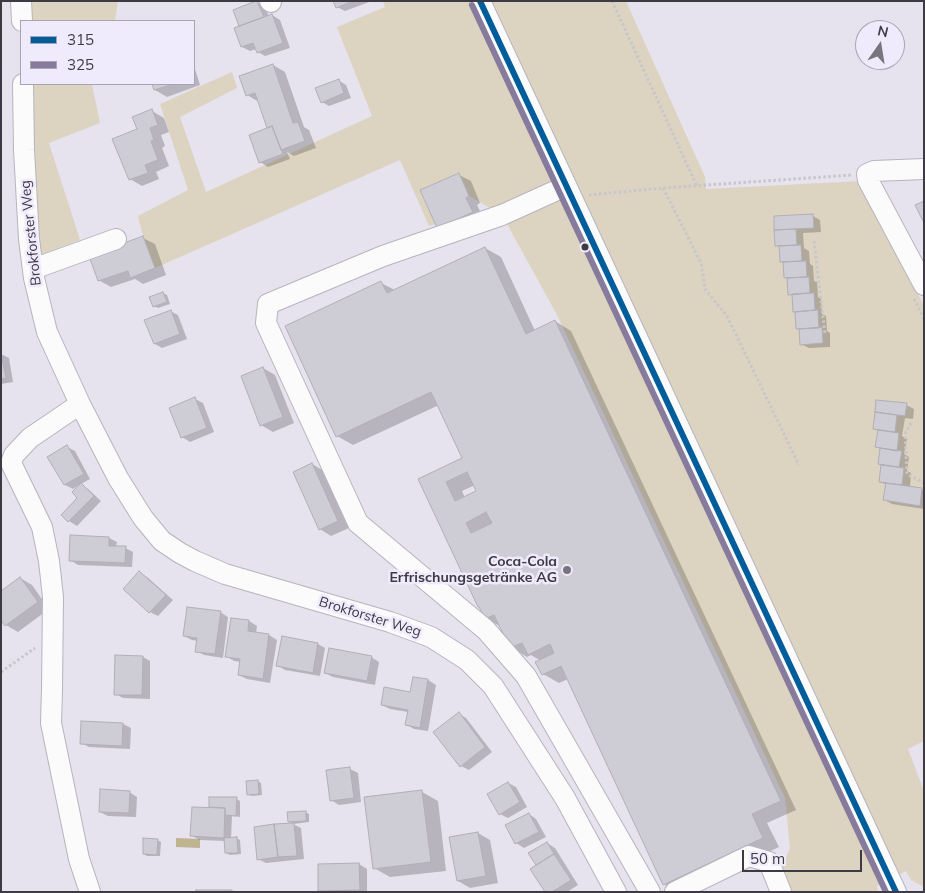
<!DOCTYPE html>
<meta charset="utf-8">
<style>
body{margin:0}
#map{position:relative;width:925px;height:893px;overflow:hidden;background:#e6e2ee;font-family:Mulish,sans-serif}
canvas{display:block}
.frame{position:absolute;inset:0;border:2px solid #3d3a43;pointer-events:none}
.legend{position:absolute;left:20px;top:20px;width:175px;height:65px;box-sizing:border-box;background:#f0ebfc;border:1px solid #a8a4b2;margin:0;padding:6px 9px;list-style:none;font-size:15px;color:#3d3a43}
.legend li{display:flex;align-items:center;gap:10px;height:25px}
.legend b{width:25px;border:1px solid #a8a4b2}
.north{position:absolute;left:855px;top:20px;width:50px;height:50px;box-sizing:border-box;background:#f0ebfc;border:1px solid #a8a4b2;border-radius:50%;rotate:13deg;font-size:14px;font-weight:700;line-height:20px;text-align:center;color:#3d3a43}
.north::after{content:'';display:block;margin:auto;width:18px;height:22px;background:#78757f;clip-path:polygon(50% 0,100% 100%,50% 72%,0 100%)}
.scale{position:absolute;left:742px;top:850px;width:120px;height:22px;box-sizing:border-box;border:2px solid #3d3a43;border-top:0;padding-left:6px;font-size:15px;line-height:18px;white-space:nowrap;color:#3d3a43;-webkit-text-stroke:4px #f0ebfc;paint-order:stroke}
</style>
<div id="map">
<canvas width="925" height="893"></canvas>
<div class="frame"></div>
<ul class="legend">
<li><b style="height:6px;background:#005d9c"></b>315</li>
<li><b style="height:6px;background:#867b9d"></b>325</li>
</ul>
<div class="north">N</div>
<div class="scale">50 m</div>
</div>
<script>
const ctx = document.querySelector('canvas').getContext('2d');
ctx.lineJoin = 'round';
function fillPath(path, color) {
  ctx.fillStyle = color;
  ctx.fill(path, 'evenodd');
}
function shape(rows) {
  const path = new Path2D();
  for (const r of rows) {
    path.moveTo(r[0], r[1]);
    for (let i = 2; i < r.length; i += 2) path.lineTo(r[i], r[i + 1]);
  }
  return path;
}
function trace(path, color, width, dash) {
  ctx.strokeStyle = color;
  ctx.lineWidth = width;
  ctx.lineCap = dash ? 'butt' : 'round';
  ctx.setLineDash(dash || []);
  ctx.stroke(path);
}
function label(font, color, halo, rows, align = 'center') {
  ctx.font = font + ' Mulish,sans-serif';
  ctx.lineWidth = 5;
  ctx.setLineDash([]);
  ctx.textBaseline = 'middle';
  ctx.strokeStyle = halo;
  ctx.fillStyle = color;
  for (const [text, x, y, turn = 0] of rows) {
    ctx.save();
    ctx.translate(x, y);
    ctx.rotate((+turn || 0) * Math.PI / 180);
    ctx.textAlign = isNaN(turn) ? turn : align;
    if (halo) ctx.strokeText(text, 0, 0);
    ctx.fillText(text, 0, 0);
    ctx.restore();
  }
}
const green = shape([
 [32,1,118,1,115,21,32,21],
 [383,1,626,1,705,177,706,189,861,181,924,306,924,741,908,749,924,791,924,887,911,880,906,871,877,886,878,892,793,892,781,871,790,848,785,798,556,313,502,215,469,196,459,173,420,190,435,224,429,226,400,160,155,268,143,236,138,216,188,190,160,104,232,72,237,88,180,117,206,192,372,116,337,27,385,7],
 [32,84,92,84,100,123,49,143,80,240,40,255,31,142]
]);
const water = shape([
 [176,838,200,839,200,848,176,847]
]);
const shadow = shape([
 [335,1,372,1,345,11,337,7],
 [257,2,265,7,269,17,272,15,280,20,290,48,265,56,258,52,256,49,250,51,242,47,240,27,234,11],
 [273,65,285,72,304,127,309,130,316,148,294,156,287,152,290,159,268,167,260,162,268,128,259,102,247,95],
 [194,66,200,85,167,97,155,90,153,84,194,84],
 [338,80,346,85,351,98,329,106,322,102],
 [152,111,164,118,169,132,161,135,165,146,162,148,169,166,156,172,159,179,142,186,130,179],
 [459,175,471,181,480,203,477,205,484,219,438,227],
 [813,216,820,220,821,232,803,233,804,248,809,251,810,264,813,266,814,281,817,282,818,297,821,299,822,314,826,316,827,331,830,333,830,347,809,348,801,344,800,330,798,328,797,313,794,311,793,296,789,294,788,279,785,277,784,263,781,261,780,247,776,245,775,218],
 [143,238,155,244,166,275,143,284,135,279,111,287,100,281,91,257],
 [485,248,501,257,535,331,555,321,571,331,796,810,767,823,779,847,684,892,678,892,664,884,568,679,559,683,543,674,541,661,531,655,527,657,511,647,502,627,486,619,420,479,464,458,439,405,353,445,337,436,381,283,395,290],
 [475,485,478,491,465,498,462,491],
 [163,293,167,295,170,304,158,308,154,306],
 [170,311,178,315,187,339,162,348,155,344],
 [1,354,9,358,13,382,1,384],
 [263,368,275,375,294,423,273,432,261,425],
 [195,399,203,403,214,432,190,442,182,437],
 [877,402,906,405,914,409,913,419,905,418,902,436,907,439,904,454,909,457,907,471,911,473,910,487,924,490,924,509,892,504,885,500,887,485,880,482,882,466,879,464,881,449,877,447,879,431,874,428],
 [67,447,75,451,90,479,81,484,88,489,101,501,77,526,69,521,63,515,79,498,79,485,73,489,65,485,49,457],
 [312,464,324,471,349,528,331,536,320,529],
 [109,538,117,542,116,547,125,548,133,552,132,567,78,565,70,560],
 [140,573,147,577,173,600,158,616,150,612,125,589],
 [20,578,32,585,49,609,18,632,6,625],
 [220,612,228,617,223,658,204,655,197,651,198,641,192,640,184,636],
 [232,619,249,621,257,626,256,633,269,635,277,640,270,683,247,679,239,675,241,662,234,661,226,656],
 [318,644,325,648,320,676,285,670,277,665],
 [143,657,150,661,150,699,123,698,116,694],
 [371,657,379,662,375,685,333,677,325,673],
 [414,678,428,680,436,685,428,731,414,729,406,724,408,712,390,709,382,705,411,693],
 [459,714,466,718,492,752,469,770,461,766],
 [123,724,131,728,130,749,89,747,81,743],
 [350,769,358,773,361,802,339,805,331,800],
 [258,781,261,783,262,795,252,796,248,794],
 [508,783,516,787,527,807,508,818,500,814],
 [129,792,137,797,136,817,108,816,100,812],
 [422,792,438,801,446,871,390,877,374,868],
 [236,799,240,801,240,817,232,816,231,839,236,838,240,840,241,854,230,855,226,853,225,841,200,840,192,836,215,809,210,806],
 [305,812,309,814,309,822,293,824,301,828,304,859,266,863,258,859,293,824,289,822],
 [529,814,536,819,546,837,524,848,516,843,507,825],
 [478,833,490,840,498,883,470,888,458,881,450,838],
 [157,840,161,842,160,856,147,856,144,854],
 [547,843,555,848,578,885,567,892,546,892,537,866,530,854],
 [359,864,367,869,367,892,323,892,320,890]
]);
const building = shape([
 [256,1,257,1,264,17,239,26,233,10,256,1],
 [333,1,353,1,336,8,333,1],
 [272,14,283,43,257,53,253,43,241,47,234,28,272,14],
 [273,64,293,123,298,122,305,141,281,150,272,126,267,128,255,93,246,96,239,76,273,64],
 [339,79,344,93,321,103,315,88,339,79],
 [152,84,174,84,154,90,152,84],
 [152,109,158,125,150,128,154,140,151,141,158,160,145,165,148,173,129,180,112,139,137,129,132,117,152,109],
 [272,126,283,154,259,163,249,135,272,126],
 [459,173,469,196,466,198,473,212,437,228,420,190,459,173],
 [924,201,924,223,915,205,924,201],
 [813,214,814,228,774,230,774,216,813,214],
 [796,229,797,245,775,246,774,230,796,229],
 [143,236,155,268,130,278,128,271,98,281,89,256,143,236],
 [801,245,802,261,780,262,779,246,801,245],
 [485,247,526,334,555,320,781,801,752,814,763,838,663,885,561,666,542,675,535,662,554,653,550,644,528,655,522,643,510,648,494,615,485,619,479,607,478,607,418,479,462,458,431,392,336,437,285,326,381,281,387,293,485,247],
 [467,472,476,491,455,501,446,482,467,472],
 [486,512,492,523,471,533,466,523,486,512],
 [806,261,807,277,784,278,783,262,806,261],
 [807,277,809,277,810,293,788,295,787,278,807,277],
 [163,292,167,302,153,307,149,297,163,292],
 [810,293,814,293,815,310,793,312,792,294,810,293],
 [171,310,180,334,154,344,144,320,171,310],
 [818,310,819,328,796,329,795,312,818,310],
 [822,327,823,343,800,345,799,329,822,327],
 [1,353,6,378,1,379,1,353],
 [263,367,283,417,260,426,241,376,263,367],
 [195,397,207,428,181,438,169,408,195,397],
 [876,400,907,403,905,416,875,412,876,400],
 [875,412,897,415,895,432,873,429,875,412],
 [878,430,899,433,897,451,875,447,878,430],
 [67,445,84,474,64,485,47,457,67,445],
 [880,448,902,451,899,467,878,464,880,448],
 [312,463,338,521,319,530,293,472,312,463],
 [881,465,904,468,902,485,879,482,881,465],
 [81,483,94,496,68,522,61,515,77,498,72,492,81,483],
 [886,483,922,488,920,506,883,500,886,483],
 [70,535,109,537,109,546,126,546,125,563,69,561,70,535],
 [139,571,166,595,149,613,123,589,139,571],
 [20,577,38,602,5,626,1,620,1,591,20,577],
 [187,607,221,611,215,654,195,652,197,638,183,636,187,607],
 [231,618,249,620,248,631,269,634,263,679,238,675,240,659,225,657,231,618],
 [282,636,318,643,313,673,276,666,282,636],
 [329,648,372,656,367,681,324,673,329,648],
 [115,655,143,656,142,695,114,695,115,655],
 [413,677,428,679,420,728,405,725,408,710,381,705,384,687,410,692,413,677],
 [459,712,485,747,460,767,433,732,459,712],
 [81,721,123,723,122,746,80,744,81,721],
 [350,767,354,798,330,801,326,770,350,767],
 [258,780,259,794,247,795,246,781,258,780],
 [508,782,520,802,499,815,487,794,508,782],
 [100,789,130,791,129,813,99,812,100,789],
 [422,790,431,862,373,869,364,797,422,790],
 [209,797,237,797,236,816,225,815,225,808,209,807,209,797],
 [192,807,225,808,224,838,190,836,192,807],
 [306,811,306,821,288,822,287,812,306,811],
 [529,813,539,832,515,844,505,825,529,813],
 [294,823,297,856,278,857,274,824,294,823],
 [274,824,278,857,257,860,254,827,274,824],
 [478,832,486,876,457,881,449,837,478,832],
 [237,837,238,853,225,853,224,838,237,837],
 [143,838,158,839,157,855,143,854,143,838],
 [547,842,554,854,536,865,528,853,547,842],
 [554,854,571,880,552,892,545,892,530,869,554,854],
 [359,863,360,890,318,891,318,864,359,863],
 [196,890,232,890,232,892,196,892,196,890]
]);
const path = shape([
 [612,1,697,186],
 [663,188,701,263,705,289,727,316,799,465],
 [589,195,663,188,852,175],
 [814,241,825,334],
 [914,299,924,319],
 [911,423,905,434,907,474,924,483],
 [1,672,35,648]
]);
const minor = shape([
 [21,1,22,21],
 [270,1,271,2],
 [480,1,896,892],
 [23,84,24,150,29,239,34,278,47,332,80,404,118,478,143,518,162,541,180,553,195,561,225,574,390,622,431,637,467,660,493,686,565,798,616,892],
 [924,169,874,171,867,174,868,180,924,285],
 [566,186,502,215,383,256,268,304,266,323,358,523,486,630,526,676,650,892],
 [33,269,116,239],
 [80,404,30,438,14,455,11,463,42,527,49,561,53,597,52,691,51,723,79,859,90,892],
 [675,892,749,856,769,862,781,892]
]);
const bus1 = shape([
 [480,1,896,892]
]);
const bus2 = shape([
 [472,5,886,892]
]);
const markers = [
 [585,247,4.5,"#3d3a43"],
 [567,570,5,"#78757f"]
];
const streetNames = [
 ["Brokforster Weg",31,233,-96],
 ["Brokforster Weg",370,617,17]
];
const poiNames = [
 ["Coca-Cola",557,562],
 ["Erfrischungsgetränke AG",557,578]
];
fillPath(green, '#dcd4c0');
fillPath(water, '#beb490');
fillPath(shadow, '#0003');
fillPath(building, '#ceccd5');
trace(building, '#b2aeb8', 1);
trace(minor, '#b7b4be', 22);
trace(path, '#c8c6ca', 3, [2.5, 2.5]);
trace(minor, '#fbfbfc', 20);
trace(bus1, '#005d9c', 6);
trace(bus2, '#867b9d', 6);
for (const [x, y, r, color] of markers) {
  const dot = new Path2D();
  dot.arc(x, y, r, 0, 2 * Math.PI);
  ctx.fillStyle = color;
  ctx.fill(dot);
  trace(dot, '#f0ebfc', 2);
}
label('14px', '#3d3a43', '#f0ebfc', streetNames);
label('bold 14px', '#3d3a43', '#f0ebfc', poiNames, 'right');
</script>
